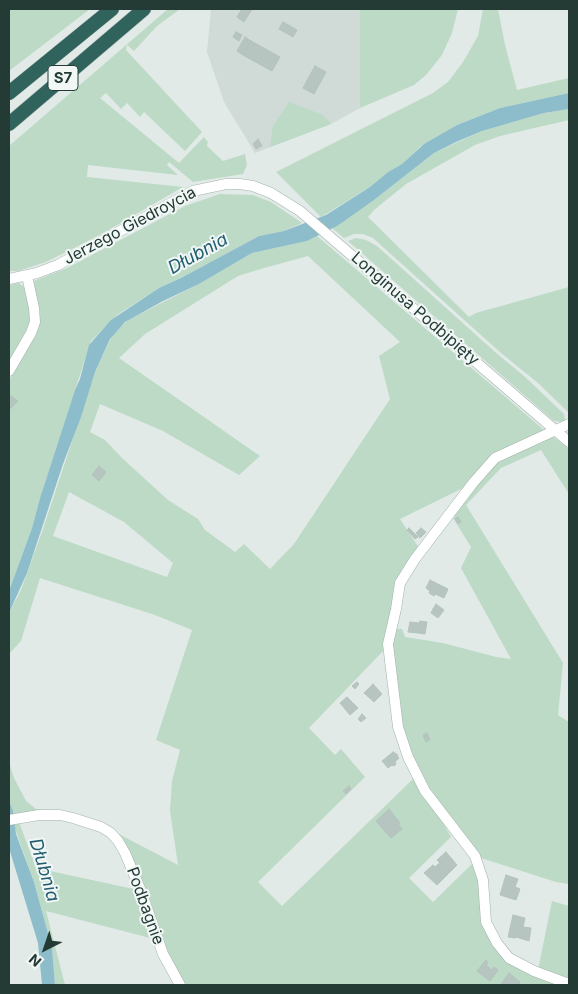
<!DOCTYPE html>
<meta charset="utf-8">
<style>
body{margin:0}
#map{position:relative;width:578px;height:994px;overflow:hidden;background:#e1eae7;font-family:Inter,sans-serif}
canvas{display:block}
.frame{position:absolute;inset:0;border:10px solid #233a35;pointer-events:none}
.north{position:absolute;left:20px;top:924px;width:50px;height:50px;-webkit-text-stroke:4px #f1f7f5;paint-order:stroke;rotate:221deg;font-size:14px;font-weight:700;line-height:20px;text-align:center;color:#233a35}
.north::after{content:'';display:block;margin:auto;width:18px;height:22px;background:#233a35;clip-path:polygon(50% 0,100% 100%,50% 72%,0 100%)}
</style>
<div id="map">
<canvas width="578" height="994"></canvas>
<div class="frame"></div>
<div class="north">N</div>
</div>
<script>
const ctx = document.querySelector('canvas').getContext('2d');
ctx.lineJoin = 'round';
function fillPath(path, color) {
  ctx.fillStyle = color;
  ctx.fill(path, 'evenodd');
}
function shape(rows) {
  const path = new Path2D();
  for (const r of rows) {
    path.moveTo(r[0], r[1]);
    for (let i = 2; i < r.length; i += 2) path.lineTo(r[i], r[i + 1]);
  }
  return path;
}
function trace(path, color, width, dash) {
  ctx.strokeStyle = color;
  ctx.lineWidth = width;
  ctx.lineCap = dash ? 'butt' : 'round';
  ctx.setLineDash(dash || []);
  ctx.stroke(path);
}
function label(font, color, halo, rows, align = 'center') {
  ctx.font = font + ' Inter,sans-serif';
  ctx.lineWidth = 4;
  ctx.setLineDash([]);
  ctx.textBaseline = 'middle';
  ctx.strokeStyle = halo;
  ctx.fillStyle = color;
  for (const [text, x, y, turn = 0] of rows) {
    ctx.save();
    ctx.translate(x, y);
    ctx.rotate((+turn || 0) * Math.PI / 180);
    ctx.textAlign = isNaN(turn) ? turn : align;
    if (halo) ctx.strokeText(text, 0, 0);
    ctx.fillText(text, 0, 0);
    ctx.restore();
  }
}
const built = shape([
 [211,9,360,9,360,108,331,124,255,153,224,102,207,52]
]);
const green = shape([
 [9,9,90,9,9,71],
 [168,9,180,9,157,26,134,51,127,45,126,50,202,132,185,151,144,112,140,117,127,103,121,109,106,93,100,98,179,163,204,137,208,142,207,146,223,161,245,154,247,165,243,174,193,182,169,162,167,165,178,175,88,165,87,177,183,187,98,236,46,262,18,271,9,271,9,146],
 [360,9,458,9,452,33,442,55,426,75,414,85,360,108],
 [483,9,498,9,505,45,517,90,569,78,569,93,500,108,457,125,421,146,402,164,388,172,370,187,321,217,276,172,433,93,448,82,463,62,478,36],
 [289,102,323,115,331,124,270,147,273,126],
 [569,109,569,120,500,136,475,145,406,184,374,210,368,217,469,317,476,313,569,287,569,413,538,383,501,353,373,238,363,234,354,234,344,238,332,228,374,200,434,153,482,131,544,113],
 [220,194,253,195,271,202,302,223,284,231,259,236,181,278,159,288,117,315,91,341,40,498,32,528,9,591,9,381,27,346,39,328,40,310,33,287,34,281,67,268,185,206],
 [317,236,544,430,492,456,464,490,461,489,400,519,419,548,404,569,384,650,309,728,335,755,341,749,365,777,258,882,282,906,414,778,442,821,451,837,409,878,433,902,472,864,480,881,485,921,511,961,564,985,185,985,170,962,111,830,178,865,170,811,172,781,180,750,156,740,192,630,155,615,40,578,21,641,9,654,9,613,21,590,43,529,95,372,113,334,128,320,199,284,252,253,307,241],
 [308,256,400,342,379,356,390,399,294,544,270,569,244,544,235,552,205,530,198,519,168,500,123,459,105,440,90,432,100,404,163,431,239,475,260,456,119,358,145,334,238,276,264,268],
 [69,492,124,522,173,563,167,577,53,536],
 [356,238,366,240,377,246,495,352,524,376,564,414,565,420,563,422,554,421,348,241],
 [19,283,25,288,31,317,28,327,9,362,9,285],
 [552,436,569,449,569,494,541,450,501,468,466,505,563,663,558,715,569,722,569,884,556,882,478,857,435,800,413,760,411,751,404,736,391,643,394,629,402,629,405,637,443,643,496,657,511,659,461,568,471,547,453,518,497,460],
 [9,762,14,778,26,801,36,809,65,813,14,818,9,801],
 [19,822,36,868,138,890,154,939,46,911,65,985,55,985,52,948,34,882,15,829,14,823],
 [552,901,569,906,569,982,538,970]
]);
const water = shape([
 [569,93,569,109,544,113,482,131,456,142,434,153,374,200,337,226,307,241,252,253,199,284,163,301,125,322,110,339,95,372,81,417,63,464,27,573,9,613,9,591,32,528,40,498,75,390,80,379,89,345,111,320,159,288,181,278,259,236,284,231,326,215,370,187,388,172,402,164,424,144,457,125,500,108],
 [9,801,13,811,16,834,34,882,52,948,55,985,42,985,38,943,9,848]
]);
const building = shape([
 [242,9,252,9,244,22,237,17,242,9],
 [283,22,297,30,293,37,279,29,283,22],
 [236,32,242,35,239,41,233,37,236,32],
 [245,37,251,41,243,55,237,51,245,37],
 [251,41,280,57,272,71,243,55,251,41],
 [315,66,326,72,314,94,303,88,315,66],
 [258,139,262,146,256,149,253,144,258,139],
 [11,396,18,401,10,409,9,408,9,398,11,396],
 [99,466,106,472,99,481,92,475,99,466],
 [458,517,461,522,458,524,455,519,458,517],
 [409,528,418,537,415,539,407,530,409,528],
 [421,528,426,532,420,538,416,533,421,528],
 [430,580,448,589,444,598,435,594,434,596,429,593,430,591,426,588,430,580],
 [436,604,444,610,441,614,433,609,436,604],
 [433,609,441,614,438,618,431,613,433,609],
 [420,621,427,622,425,634,418,633,420,621],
 [410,622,420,623,418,633,408,632,410,622],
 [357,682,359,684,355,689,352,686,357,682],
 [373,684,382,694,374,702,364,693,373,684],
 [347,697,358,708,350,715,340,703,347,697],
 [362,714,366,718,361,722,358,719,362,714],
 [427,733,430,740,426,742,423,735,427,733],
 [393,752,398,755,397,756,399,758,395,762,396,764,394,766,392,765,388,768,382,761,393,752],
 [349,786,351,789,346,794,343,791,349,786],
 [389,809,400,823,398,824,402,829,391,838,376,821,389,809],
 [446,852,457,865,447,875,437,865,440,863,437,860,446,852],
 [433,865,435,867,437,865,447,875,437,885,424,873,433,865],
 [506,875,518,879,515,887,520,889,516,900,500,895,506,875],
 [513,915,525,918,523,927,531,928,529,941,516,937,515,938,508,937,513,915],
 [486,960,488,963,486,965,492,970,494,967,498,970,490,981,477,971,486,960],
 [509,973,520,982,519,985,501,984,509,973]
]);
const minor = shape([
 [9,279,37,273,58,265,193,191,226,184,240,184,253,186,271,193,300,211,569,442],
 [9,371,31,333,35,322,34,308,27,276],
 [569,424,495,458,473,483,415,559,400,583,396,609,388,644,398,727,408,757,425,791,475,856,483,880,486,922,497,943,509,958,534,971,569,984],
 [9,820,39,815,60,815,73,818,101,827,111,833,118,841,125,853,141,891,163,954,180,985]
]);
const highway = shape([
 [9,93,112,9],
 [9,124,144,9]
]);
const shields = [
 [63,78,30]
];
const shieldNames = [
 ["S7",63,78]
];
const streetNames = [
 ["Jerzego Giedroycia",130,226,-28],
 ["Longinusa Podbipięty",415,309,41],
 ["Podbagnie",145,906,70]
];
const waterNames = [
 ["Dłubnia",198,254,-29],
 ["Dłubnia",44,870,73]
];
fillPath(built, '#d0dad6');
fillPath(green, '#bcdac6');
fillPath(water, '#8dbdcb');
fillPath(building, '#b7c5c0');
trace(building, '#b4c3be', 1);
trace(minor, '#a4b2ae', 11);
trace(highway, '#bdc4c2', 15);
trace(minor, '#fff', 10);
trace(highway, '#31635d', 14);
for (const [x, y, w] of shields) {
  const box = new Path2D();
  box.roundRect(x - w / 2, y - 12.5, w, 25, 4);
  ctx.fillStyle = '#f1f7f5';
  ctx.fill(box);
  trace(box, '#233a35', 1);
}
label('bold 15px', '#233a35', null, shieldNames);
label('16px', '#233a35', '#f1f7f5', streetNames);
label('italic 18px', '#225d70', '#f1f7f5', waterNames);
</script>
